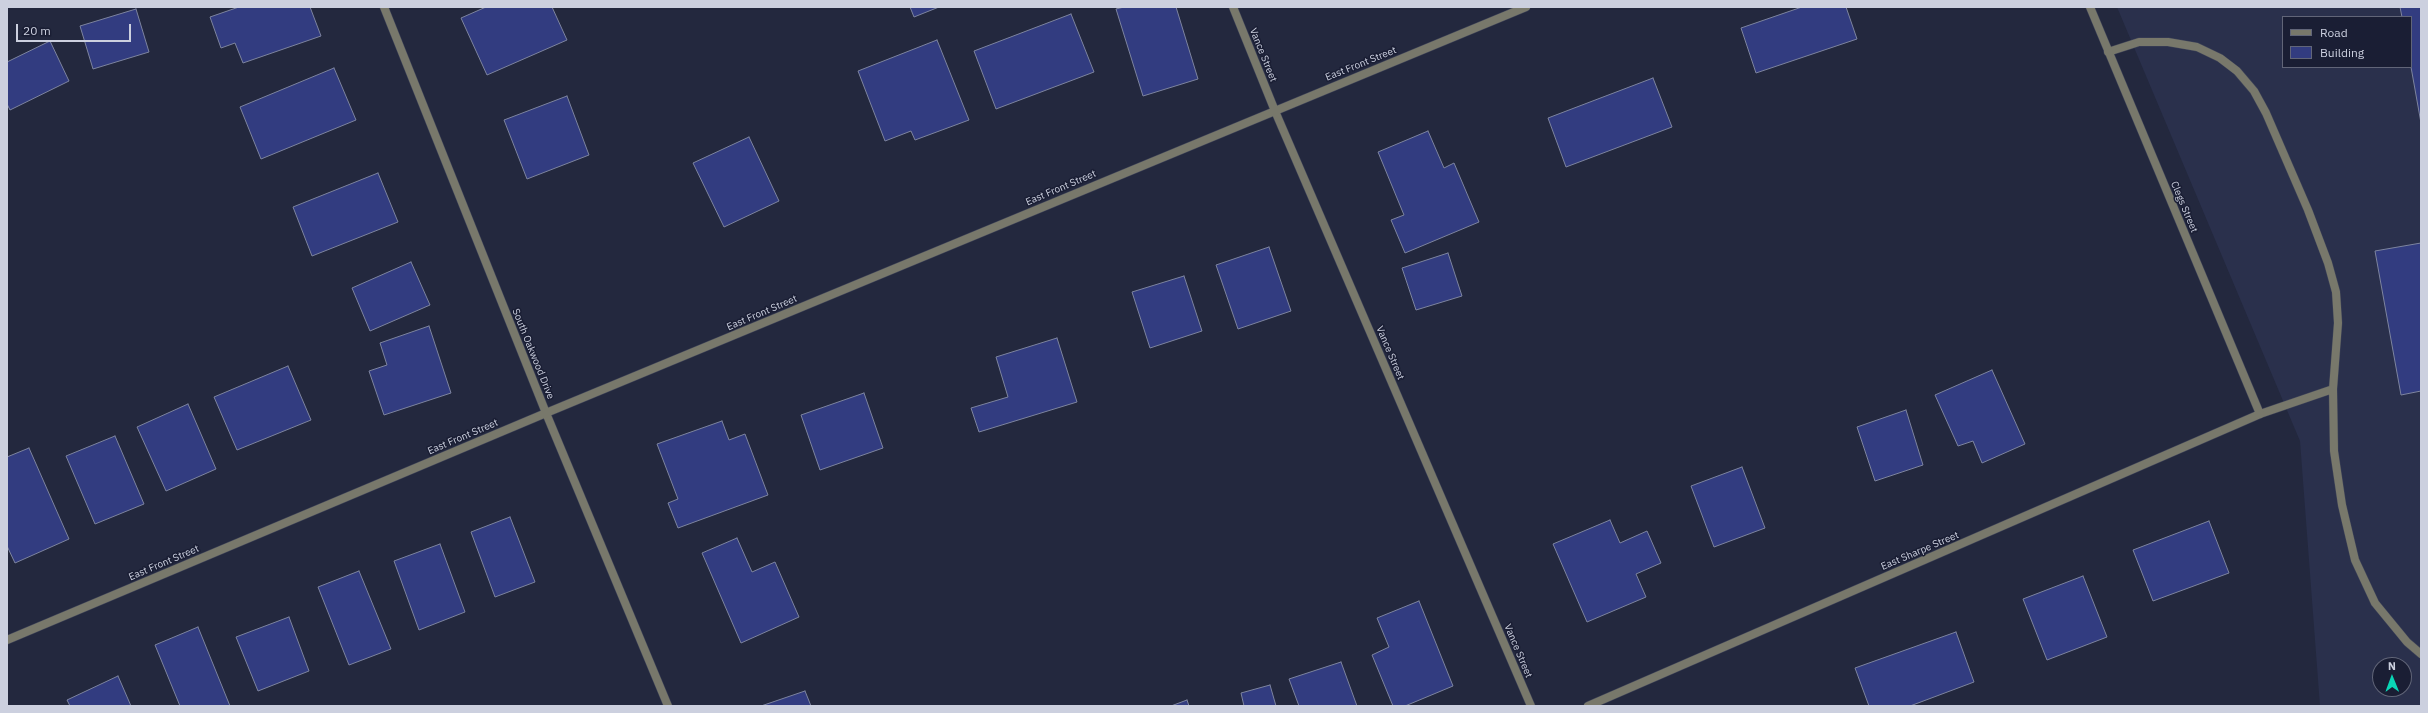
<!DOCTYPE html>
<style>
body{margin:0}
#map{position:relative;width:2428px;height:713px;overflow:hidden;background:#23283e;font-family:"IBM Plex Sans",sans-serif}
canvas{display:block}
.frame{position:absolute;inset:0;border:8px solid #ccd0df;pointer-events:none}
.legend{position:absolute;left:2282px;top:16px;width:130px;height:52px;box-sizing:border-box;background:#1a1e34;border:1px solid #616578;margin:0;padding:5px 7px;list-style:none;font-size:12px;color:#ccd0df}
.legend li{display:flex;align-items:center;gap:8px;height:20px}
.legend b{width:20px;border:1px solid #616578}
.north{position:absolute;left:2372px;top:657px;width:40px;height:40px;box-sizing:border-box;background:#1a1e34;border:1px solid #616578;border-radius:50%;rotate:359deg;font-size:11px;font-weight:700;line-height:16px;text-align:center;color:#ccd0df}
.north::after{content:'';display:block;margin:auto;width:14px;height:18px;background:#0ad5b5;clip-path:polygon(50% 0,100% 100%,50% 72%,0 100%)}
.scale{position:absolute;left:16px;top:24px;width:115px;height:18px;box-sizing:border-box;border:2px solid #ccd0df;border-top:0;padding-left:5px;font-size:12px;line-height:14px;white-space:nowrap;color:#ccd0df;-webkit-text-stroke:3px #1a1e34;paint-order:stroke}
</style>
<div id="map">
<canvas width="2428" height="713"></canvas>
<div class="frame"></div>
<ul class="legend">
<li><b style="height:5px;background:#78786b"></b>Road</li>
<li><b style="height:11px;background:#323c80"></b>Building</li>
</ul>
<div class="north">N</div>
<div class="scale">20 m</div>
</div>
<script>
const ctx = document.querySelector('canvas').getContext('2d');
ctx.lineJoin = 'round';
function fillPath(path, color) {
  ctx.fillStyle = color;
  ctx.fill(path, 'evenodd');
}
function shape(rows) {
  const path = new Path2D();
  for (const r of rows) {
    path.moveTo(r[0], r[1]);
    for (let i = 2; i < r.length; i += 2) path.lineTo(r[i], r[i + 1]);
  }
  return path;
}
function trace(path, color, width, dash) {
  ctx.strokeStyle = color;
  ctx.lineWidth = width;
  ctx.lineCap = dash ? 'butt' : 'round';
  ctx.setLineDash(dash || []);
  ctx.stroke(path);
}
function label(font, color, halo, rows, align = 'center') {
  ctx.font = font + ' "IBM Plex Sans",sans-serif';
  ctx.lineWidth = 3;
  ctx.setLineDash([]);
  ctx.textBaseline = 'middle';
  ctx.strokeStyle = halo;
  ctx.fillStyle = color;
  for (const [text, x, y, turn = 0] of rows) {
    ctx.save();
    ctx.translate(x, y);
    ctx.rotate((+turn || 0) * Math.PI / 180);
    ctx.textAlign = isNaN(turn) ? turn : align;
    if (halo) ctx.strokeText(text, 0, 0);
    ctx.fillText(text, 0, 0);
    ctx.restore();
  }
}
const built = shape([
 [2117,7,2421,7,2421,706,2320,706,2300,441],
 [2283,17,2411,17,2411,67,2283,67],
 [2380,665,2404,665,2404,689,2380,689]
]);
const building = shape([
 [239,7,310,7,321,36,243,63,235,43,221,48,210,17,239,7],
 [486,7,552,7,567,40,487,75,461,18,486,7],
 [910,7,939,7,914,17,910,7],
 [1124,7,1176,7,1198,79,1143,96,1116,9,1124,7],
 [1802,7,1846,7,1857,39,1756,73,1741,28,1802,7],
 [2400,7,2421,7,2421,123,2411,67,2411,17,2402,17,2400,7],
 [136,9,149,52,93,69,80,26,136,9],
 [1071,14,1094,72,996,109,974,51,1071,14],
 [937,40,969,120,915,140,911,131,885,141,858,71,937,40],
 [50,41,69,81,10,110,7,104,7,62,50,41],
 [334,68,356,120,261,159,240,107,334,68],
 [1653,78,1672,127,1566,167,1548,118,1653,78],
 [567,96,589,155,527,179,504,120,567,96],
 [1428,131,1444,168,1454,163,1479,222,1405,253,1391,220,1404,215,1378,152,1428,131],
 [749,137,779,201,724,227,693,163,749,137],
 [378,173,398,222,312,256,293,207,378,173],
 [2421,243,2421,391,2401,395,2375,251,2421,243],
 [1269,247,1291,311,1238,329,1216,265,1269,247],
 [1448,253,1462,296,1416,310,1402,268,1448,253],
 [411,262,430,305,370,331,352,288,411,262],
 [1184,276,1202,331,1150,348,1132,292,1184,276],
 [429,326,451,393,384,415,369,371,387,365,380,343,429,326],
 [1057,338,1077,402,979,432,971,408,1008,397,996,357,1057,338],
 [288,366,311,420,237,450,214,397,288,366],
 [1992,370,2025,444,1982,463,1973,441,1958,446,1935,395,1992,370],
 [864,393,883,448,820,470,801,415,864,393],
 [188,404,216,469,166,491,137,427,188,404],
 [1906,410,1923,465,1875,481,1857,427,1906,410],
 [722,421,729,440,745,434,768,495,678,528,668,503,678,499,657,444,722,421],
 [115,436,144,504,95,524,66,456,115,436],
 [29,448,69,539,15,563,7,546,7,457,29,448],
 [1742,467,1765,528,1714,547,1691,486,1742,467],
 [510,517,535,582,495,597,471,532,510,517],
 [1610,520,1620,543,1647,531,1661,563,1636,574,1646,597,1587,622,1553,544,1610,520],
 [2209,521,2229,573,2153,601,2133,550,2209,521],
 [737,538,752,572,775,562,799,617,741,643,702,553,737,538],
 [440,544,465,612,419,630,394,561,440,544],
 [359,571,391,649,349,665,318,587,359,571],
 [2083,576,2107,637,2047,660,2023,599,2083,576],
 [1419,601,1453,686,1405,706,1393,706,1372,655,1389,647,1377,618,1419,601],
 [289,617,309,671,258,691,236,637,289,617],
 [198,627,230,706,180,706,155,645,198,627],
 [1956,632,1974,682,1910,706,1869,706,1855,668,1956,632],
 [1341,662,1357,706,1299,706,1289,679,1341,662],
 [118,676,131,706,70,706,67,700,118,676],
 [1270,685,1276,706,1244,706,1241,693,1270,685],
 [805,691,811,706,761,706,805,691],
 [1187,700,1189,706,1171,706,1187,700]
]);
const service = shape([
 [2108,52,2139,42,2168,42,2197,47,2220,58,2237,71,2254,91,2266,113,2308,210,2328,263,2336,292,2338,323,2333,389,2260,414],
 [2333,389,2334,451,2342,505,2355,560,2375,603,2407,642,2421,654]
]);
const minor = shape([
 [384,7,546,413,668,706],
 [1233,7,1275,111,1531,706],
 [7,640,546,413,1526,7],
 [1588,706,2260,414,2090,7]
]);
const streetNames = [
 ["Vance Street",1263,55,68],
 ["East Front Street",1361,64,-22],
 ["East Front Street",1061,188,-23],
 ["Clegs Street",2184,207,67],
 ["East Front Street",762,313,-23],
 ["Vance Street",1390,353,67],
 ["South Oakwood Drive",533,354,68],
 ["East Front Street",463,437,-23],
 ["East Sharpe Street",1920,551,-23],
 ["East Front Street",164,563,-23],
 ["Vance Street",1518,651,67]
];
fillPath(built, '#2a304c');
fillPath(building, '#323c80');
trace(building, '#7d849f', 1);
trace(service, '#3e4358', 9);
trace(minor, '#3e4358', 9);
trace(service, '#78786b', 8);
trace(minor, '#78786b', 8);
label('10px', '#ccd0df', '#1a1e34', streetNames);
</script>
